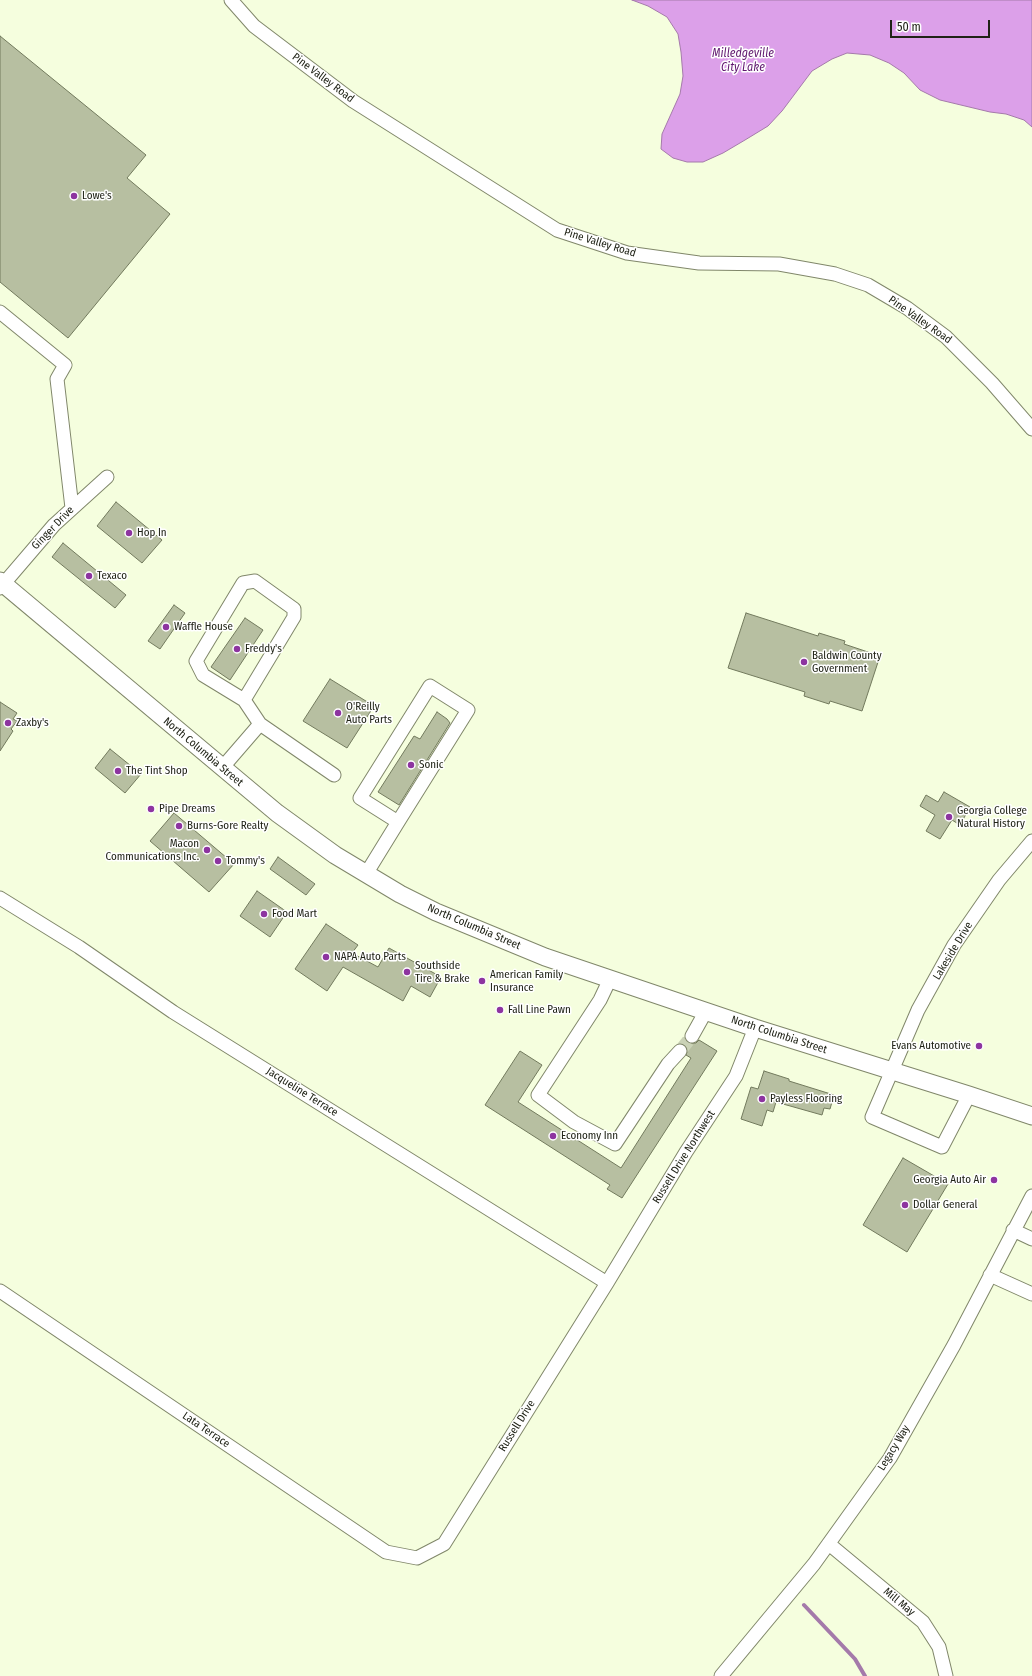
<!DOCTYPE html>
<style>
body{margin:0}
#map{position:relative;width:1032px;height:1676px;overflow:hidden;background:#f5fede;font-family:"Fira Sans Condensed",sans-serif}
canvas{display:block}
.scale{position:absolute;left:890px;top:20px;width:100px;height:18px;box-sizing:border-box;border:2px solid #202317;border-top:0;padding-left:5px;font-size:12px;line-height:14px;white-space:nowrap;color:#202317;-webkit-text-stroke:3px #fff;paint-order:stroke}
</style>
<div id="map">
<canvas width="1032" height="1676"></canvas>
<div class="scale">50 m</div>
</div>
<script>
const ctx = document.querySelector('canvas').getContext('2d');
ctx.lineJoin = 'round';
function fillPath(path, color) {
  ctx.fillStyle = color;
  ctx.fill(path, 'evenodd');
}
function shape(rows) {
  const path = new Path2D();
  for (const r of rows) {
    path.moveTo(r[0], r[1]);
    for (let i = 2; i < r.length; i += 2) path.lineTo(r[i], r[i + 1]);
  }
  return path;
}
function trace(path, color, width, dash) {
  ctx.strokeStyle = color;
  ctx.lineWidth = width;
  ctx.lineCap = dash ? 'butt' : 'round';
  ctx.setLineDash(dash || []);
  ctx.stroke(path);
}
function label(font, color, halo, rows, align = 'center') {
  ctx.font = font + ' "Fira Sans Condensed",sans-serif';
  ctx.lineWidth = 3;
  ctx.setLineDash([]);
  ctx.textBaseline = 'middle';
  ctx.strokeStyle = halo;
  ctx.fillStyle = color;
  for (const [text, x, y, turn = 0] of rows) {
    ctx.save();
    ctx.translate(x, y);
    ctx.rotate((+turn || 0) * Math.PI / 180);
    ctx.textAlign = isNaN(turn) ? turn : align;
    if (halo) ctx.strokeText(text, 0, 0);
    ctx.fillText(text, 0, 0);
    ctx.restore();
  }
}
const water = shape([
 [632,0,1032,0,1032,127,1024,120,1006,114,990,112,940,100,920,90,904,73,889,63,870,55,847,53,832,59,812,71,782,111,768,126,745,140,723,153,703,162,687,162,673,158,661,149,662,134,680,94,683,76,681,52,678,34,667,17,648,6,632,0]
]);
const stream = shape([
 [804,1605,855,1659,865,1676]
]);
const building = shape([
 [0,36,146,155,127,178,170,214,68,338,0,282,0,36],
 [116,502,162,540,142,563,97,526,116,502],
 [63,543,126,595,115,608,52,557,63,543],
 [174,605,185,613,160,649,148,641,174,605],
 [746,613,818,636,819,633,845,641,844,644,880,656,862,711,830,701,829,704,804,696,805,692,728,668,746,613],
 [245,618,263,630,230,680,211,667,245,618],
 [330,679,374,706,347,748,303,721,330,679],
 [0,702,17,713,13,719,17,721,11,729,13,731,0,751,0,702],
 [437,712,447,719,450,723,399,805,378,792,414,736,420,739,437,712],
 [110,749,141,774,125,793,95,768,110,749],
 [944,792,970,807,960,825,952,820,940,839,926,831,935,815,920,806,926,795,938,802,944,792],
 [174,813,234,864,209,892,150,841,174,813],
 [278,857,315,884,306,895,270,869,278,857],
 [257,891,287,912,270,937,240,916,257,891],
 [326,924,358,945,352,953,378,967,389,948,441,977,430,997,411,986,403,1001,343,967,327,991,295,969,326,924],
 [684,1038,688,1043,696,1043,699,1040,717,1051,622,1198,607,1189,610,1185,485,1105,520,1051,542,1065,518,1102,621,1168,691,1058,686,1055,688,1049,686,1045,681,1043,684,1038],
 [764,1071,789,1079,789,1081,834,1095,830,1109,824,1108,822,1115,776,1102,773,1112,767,1110,762,1126,741,1119,751,1087,758,1089,764,1071],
 [903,1158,948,1184,907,1252,863,1225,903,1158]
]);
const minorTunnel = shape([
 [680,1051,692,1036]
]);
const minor = shape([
 [231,0,254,26,353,101,557,230,627,253,699,263,779,264,835,274,868,285,907,308,946,337,992,383,1032,429],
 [0,312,65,365,57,379,72,508],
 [0,588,54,525,107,477],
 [244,700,294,617,294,609,255,581,243,583,196,661,203,675,244,700,260,724],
 [222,768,260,724,334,775],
 [366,874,398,822,468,710,430,686,360,798,398,822],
 [0,898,79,947,173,1012,607,1283],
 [610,979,600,1000,538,1095,574,1122,615,1144,668,1064,680,1051],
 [692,1036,706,1011],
 [969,1095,942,1147,872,1117,918,1010,954,945,999,880,1032,841],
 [1013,1230,1032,1239],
 [990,1275,1032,1294],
 [0,1291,386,1552,417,1558,444,1544,607,1283,686,1152,736,1076,755,1028],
 [829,1544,923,1622,939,1647,946,1676],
 [721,1676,814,1564,890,1458,954,1345,1032,1196]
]);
const major = shape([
 [0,581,277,813,335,855,400,894,436,912,545,957,755,1028,969,1095,1032,1116]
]);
const markers = [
 [74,196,4,"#8d34a0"],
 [129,533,4,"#8d34a0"],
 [89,576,4,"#8d34a0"],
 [166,627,4,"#8d34a0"],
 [237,649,4,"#8d34a0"],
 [804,662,4,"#8d34a0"],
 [338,713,4,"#8d34a0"],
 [8,723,4,"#8d34a0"],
 [411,765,4,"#8d34a0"],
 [118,771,4,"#8d34a0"],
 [151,809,4,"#8d34a0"],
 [949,817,4,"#8d34a0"],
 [179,826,4,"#8d34a0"],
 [207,850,4,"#8d34a0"],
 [218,861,4,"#8d34a0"],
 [264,914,4,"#8d34a0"],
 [326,957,4,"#8d34a0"],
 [407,972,4,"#8d34a0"],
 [482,981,4,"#8d34a0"],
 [500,1010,4,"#8d34a0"],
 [979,1046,4,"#8d34a0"],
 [762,1099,4,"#8d34a0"],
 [553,1136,4,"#8d34a0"],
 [994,1180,4,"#8d34a0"],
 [905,1205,4,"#8d34a0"]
];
const streetNames = [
 ["Pine Valley Road",323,78,37],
 ["Pine Valley Road",600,243,17],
 ["Pine Valley Road",920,320,35],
 ["Ginger Drive",53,528,-46],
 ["North Columbia Street",203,752,40],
 ["North Columbia Street",474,927,23],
 ["Lakeside Drive",953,951,-59],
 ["North Columbia Street",779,1035,18],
 ["Jacqueline Terrace",302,1092,32],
 ["Russell Drive Northwest",684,1157,-58],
 ["Russell Drive",517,1426,-58],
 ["Lata Terrace",206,1430,34],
 ["Legacy Way",894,1448,-59],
 ["Mill May",899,1602,40]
];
const poiNames = [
 ["Lowe's",82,196],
 ["Hop In",137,533],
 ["Texaco",97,576],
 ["Waffle House",174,627],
 ["Freddy's",245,649],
 ["Baldwin County",812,656],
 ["Government",812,669],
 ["O'Reilly",346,707],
 ["Auto Parts",346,720],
 ["Zaxby's",16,723],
 ["Sonic",419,765],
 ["The Tint Shop",126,771],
 ["Pipe Dreams",159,809],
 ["Georgia College",957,811],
 ["Natural History",957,824],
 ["Burns-Gore Realty",187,826],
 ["Macon",199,844,"right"],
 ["Communications Inc.",199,857,"right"],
 ["Tommy's",226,861],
 ["Food Mart",272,914],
 ["NAPA Auto Parts",334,957],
 ["Southside",415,966],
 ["Tire & Brake",415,979],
 ["American Family",490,975],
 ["Insurance",490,988],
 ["Fall Line Pawn",508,1010],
 ["Evans Automotive",971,1046,"right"],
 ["Payless Flooring",770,1099],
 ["Economy Inn",561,1136],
 ["Georgia Auto Air",986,1180,"right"],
 ["Dollar General",913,1205]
];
const waterNames = [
 ["Milledgeville",743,54],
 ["City Lake",743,68]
];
fillPath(water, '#dca0e9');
trace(water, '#a47aaa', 1);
trace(stream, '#a47aaa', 4);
fillPath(building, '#b7bfa1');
trace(building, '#727a5d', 1);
trace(minorTunnel, '#cad2b6', 13, [13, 6]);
trace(minor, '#80876a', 15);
trace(major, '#80876a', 19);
trace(minor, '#fff', 13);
trace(major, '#fff', 17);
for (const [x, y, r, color] of markers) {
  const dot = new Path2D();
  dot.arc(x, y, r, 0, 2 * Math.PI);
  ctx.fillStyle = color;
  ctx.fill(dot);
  trace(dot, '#fff', 1.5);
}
label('11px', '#202317', '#fff', streetNames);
label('11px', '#202317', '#fff', poiNames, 'left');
label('italic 12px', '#5f176e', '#fff', waterNames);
</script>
